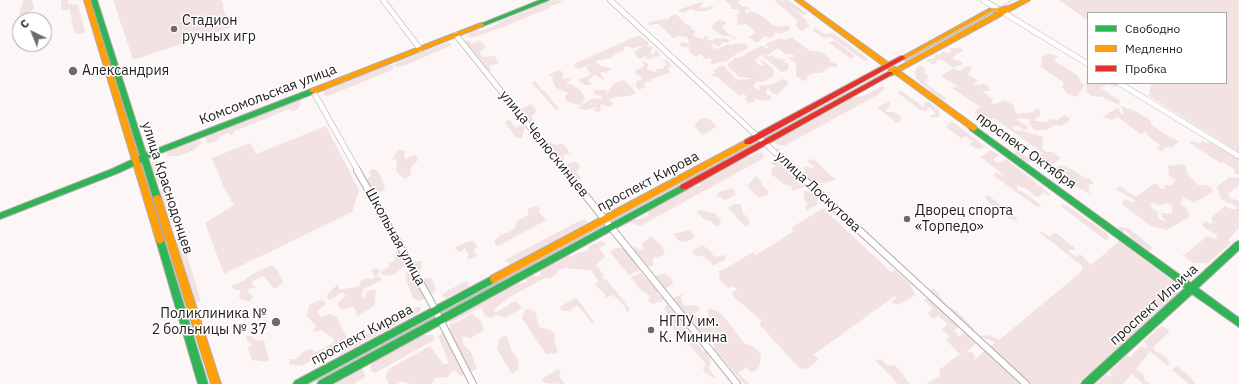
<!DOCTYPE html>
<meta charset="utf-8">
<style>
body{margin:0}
#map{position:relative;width:1239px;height:384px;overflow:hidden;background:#fcf6f6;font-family:"IBM Plex Sans",sans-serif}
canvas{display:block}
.legend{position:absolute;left:1087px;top:12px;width:140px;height:72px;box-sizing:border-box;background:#fff;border:1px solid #a7a6a5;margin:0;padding:5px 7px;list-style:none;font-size:12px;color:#24201f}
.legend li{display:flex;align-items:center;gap:8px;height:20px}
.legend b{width:20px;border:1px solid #a7a6a5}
.north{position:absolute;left:12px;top:12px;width:40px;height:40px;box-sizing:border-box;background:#fff;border:1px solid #a7a6a5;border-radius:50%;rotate:317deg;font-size:11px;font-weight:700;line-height:16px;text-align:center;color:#24201f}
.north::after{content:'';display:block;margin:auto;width:14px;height:18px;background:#706b6a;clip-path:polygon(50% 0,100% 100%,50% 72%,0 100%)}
</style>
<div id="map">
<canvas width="1239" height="384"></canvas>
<ul class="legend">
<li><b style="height:5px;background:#30b455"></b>Свободно</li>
<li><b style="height:5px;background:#ff9f0a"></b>Медленно</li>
<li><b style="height:5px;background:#e5322d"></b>Пробка</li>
</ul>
<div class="north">С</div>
</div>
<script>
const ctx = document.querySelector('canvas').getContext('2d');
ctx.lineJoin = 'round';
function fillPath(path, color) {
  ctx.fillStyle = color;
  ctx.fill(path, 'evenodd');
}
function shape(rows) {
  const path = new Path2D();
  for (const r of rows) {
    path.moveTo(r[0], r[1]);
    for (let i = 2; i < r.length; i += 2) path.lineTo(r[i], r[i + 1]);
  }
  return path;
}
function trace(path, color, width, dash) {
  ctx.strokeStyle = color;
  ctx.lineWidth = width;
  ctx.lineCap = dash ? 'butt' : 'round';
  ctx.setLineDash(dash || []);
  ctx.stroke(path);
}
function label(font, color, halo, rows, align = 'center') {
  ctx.font = font + ' "IBM Plex Sans",sans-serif';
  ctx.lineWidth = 3;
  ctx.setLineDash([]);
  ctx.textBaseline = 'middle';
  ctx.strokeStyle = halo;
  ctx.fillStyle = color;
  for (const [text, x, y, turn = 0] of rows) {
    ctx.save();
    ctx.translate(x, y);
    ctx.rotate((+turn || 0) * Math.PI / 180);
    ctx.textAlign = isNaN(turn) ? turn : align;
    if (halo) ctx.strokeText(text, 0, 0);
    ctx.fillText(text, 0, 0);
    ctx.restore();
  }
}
const green = shape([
 [24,0,32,0,34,8,29,13,34,17,30,20,22,20,19,13],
 [61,0,68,0,68,4,78,5,85,31,83,33,77,34,74,32,70,10,63,10,61,9],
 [113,0,221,0,224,6,222,6,229,21,231,20,233,25,232,27,136,59,133,59],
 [553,0,566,1,550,6,549,8,508,25,472,38,466,37,469,35,468,33,478,29,480,31,483,30,498,24,499,22],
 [724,0,741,0,737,2,742,6,751,8,745,10,746,13,750,11,758,14,765,18,771,24,781,27,787,25,790,30,782,33,775,33,774,36,770,38,765,36,758,42,755,42,749,37,756,33,746,24,740,25,737,22,737,14,741,13,737,9,732,9,730,8,732,6],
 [774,0,780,0,784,2,783,0,789,0,807,14,803,15,790,7,807,20,806,23,810,26,807,27,803,31,799,30,796,24,798,21],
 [1059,0,1239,0,1239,152,1149,96,1151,83,1226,83,1226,13,1088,13,1088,20],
 [702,2,703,4,700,6,702,8,712,6,714,8,706,11,695,11,691,9,682,13,678,10],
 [676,14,686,24,691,26,691,29,694,30,696,32,693,34,695,37,704,39,705,36,709,37,707,40,709,41,717,38,727,39,729,41,729,43,722,42,721,45,718,46,712,43,713,48,717,49,726,45,744,43,748,46,747,49,739,52,727,61,712,64,710,62,712,60,710,58,704,59,703,58,704,56,700,54,696,57,689,51,689,47,683,47,679,44,683,42,689,44,687,37,680,36,673,38,658,24,647,25,649,22,668,19,671,16],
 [720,20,726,22,726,24,722,26,727,33,737,38,733,39,731,36,723,36,712,29,714,23],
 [16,28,20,30,20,44,40,44,25,48,19,48,13,29],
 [815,28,825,34,833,33,868,59,868,60,865,61,831,37,824,38,813,31],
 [637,36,640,36,649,43,648,45,633,48,626,46,623,47,625,49,615,54,611,58,595,61,601,66,611,68,607,73,603,72,600,73,604,79,603,80,595,75,588,80,591,84,590,85,585,85,579,81,580,78,584,78,591,74,586,68,590,64,580,69,575,68,574,64],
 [791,37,810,51,822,52,830,59,830,62,833,62,838,65,836,67,830,67,821,73,814,73,807,76,807,80,804,81,796,76,796,66,798,64,788,58,795,57,794,55,785,54,778,48,767,55,768,57,772,55,775,58,785,60,784,63,788,63,789,66,787,71,781,72,762,55,759,56,758,58,755,61,759,65,765,66,760,61,762,60,774,70,773,77,762,82,757,81,753,86,760,91,759,86,761,85,764,86,772,84,782,79,786,80,789,83,777,95,770,92,769,88,767,89,766,94,771,96,771,99,767,101,755,99,755,102,748,103,745,99,747,97,744,94,740,96,717,77,709,75,715,74,714,70,723,65,737,80,750,79,750,78,740,77,728,67,728,64,733,60,733,58,735,57,739,58,761,46,769,49,766,44,779,38,785,40],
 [468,40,472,44,480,40,486,47,481,51,480,53,482,57,495,56,499,64,488,65,492,70,489,71,465,42],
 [835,41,855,56,853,58,851,59,829,43,830,42],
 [448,42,452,45,406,65,397,67,394,65,396,62],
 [644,46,651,46,653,48,650,52,651,54,655,54,655,51,657,51,660,55,657,57,653,56,652,57,653,59,646,59,645,58,649,57,644,56,642,58,638,59,634,52],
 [950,48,960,48,964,50,955,55,952,59,960,61,963,63,962,65,953,67,941,59,936,60,937,63,932,64,926,61,928,59,933,59,936,55,940,55,942,52,948,53,951,52],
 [1049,54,1058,56,1054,61,1077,75,1084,86,1077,97,1068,94,1062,87,1064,83,1040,66,1042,64,1041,57],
 [662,60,667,60,672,66,668,68,670,73,651,79,651,81,644,83,645,87,639,90,636,87,636,82,643,78,636,74,636,70,645,66,642,62,646,62,648,65,647,69,654,72,657,71,655,69,662,69,666,65,665,64,666,62],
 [388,65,392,65,394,68,392,70,328,96,324,95,323,92,323,90],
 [920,65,926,69,924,72,929,77,924,82,947,99,942,100,916,79,915,70],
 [967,66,972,68,968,74,978,81,973,84,980,85,984,84,987,85,990,89,990,91,982,91,993,99,991,103,994,104,1006,100,1009,103,1014,105,1014,110,1017,114,1033,112,1038,108,1040,111,1040,116,1034,120,1035,121,1046,122,1051,119,1057,120,1064,115,1068,117,1070,120,1061,126,1056,125,1045,130,1035,130,1029,124,1030,119,1017,118,1018,120,1029,128,1024,130,1018,126,1012,126,1015,131,1019,130,1040,136,1043,138,1042,148,1046,152,1053,152,1061,158,1050,167,1055,169,1060,165,1074,170,1086,179,1088,178,1094,183,1088,185,1090,194,1070,183,1067,185,1041,163,1034,160,1028,163,1014,154,1016,150,1029,158,1037,157,1043,153,994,118,982,126,977,122,977,114,974,112,980,107,952,88,959,87,941,76,954,68,959,71],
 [560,70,564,74,561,77,563,79,567,78,570,79,570,81,566,82,567,84,573,85,581,91,585,99,582,104,579,105,566,101,565,96,568,94,567,92,558,89,555,86,552,79,553,77,550,76,550,74],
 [623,80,626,81,636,93,629,96,615,97,609,100,613,103,610,107,603,104,600,106,601,110,599,112,593,111,597,107,586,110,579,109,579,107,585,103,593,98,600,99,602,96,593,94,595,90,606,90,608,93,613,84],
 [533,81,536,82,541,88,540,90,544,90,559,109,556,110,532,83],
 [1085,83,1116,83,1119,85,1114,87,1108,84,1101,88,1120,101,1119,105,1103,97,1092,96,1086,91,1087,89],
 [883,86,885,88,879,94,784,146,776,144,773,141,852,98,863,96],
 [902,91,923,107,924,106,923,104,928,101,939,111,940,116,933,118,930,116,936,114,929,107,926,111,920,110,897,92],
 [301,99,301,103,298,109,294,111,289,109,235,131,231,136,229,133,220,136,219,139,212,143,207,143,205,137],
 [888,102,890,103,886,112,894,112,901,116,900,121,897,123,878,108,882,104,885,104],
 [531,104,537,111,531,117,534,121,530,122,520,109],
 [1121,106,1135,111,1150,120,1151,124,1166,135,1179,141,1173,147,1166,147,1162,151,1158,150,1157,149,1160,145,1148,136,1146,132,1140,134,1118,117,1112,120,1102,117,1118,108,1121,114,1124,114],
 [707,118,714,123,716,127,702,135,694,125,701,119],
 [510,120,515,128,523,124,525,127,522,138,517,138,504,122],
 [951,121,956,124,985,147,978,149,969,145,973,142,965,136,962,139,946,127],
 [326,126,359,190,352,212,224,274,205,223,234,205,224,188,212,158,250,143,256,154],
 [200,139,201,143,194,150,178,156,167,156,166,152],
 [1193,141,1200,144,1202,141,1206,143,1210,142,1239,159,1239,175,1234,173,1235,170,1223,162,1220,163,1188,142],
 [549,142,557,145,563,144,570,153,563,156,565,160,562,161,547,143],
 [778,148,786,158,799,166,804,172,806,172,803,168,807,166,812,169,814,167,807,161,811,159,814,160,836,180,822,183,817,182,816,183,821,188,821,191,819,191,807,180,810,179,806,175,802,176,774,150],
 [398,150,404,150,405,159,415,155,419,159,410,168,411,175,404,179,396,171,397,160,392,159],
 [990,150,999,155,994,159,995,161,999,163,1006,159,1050,194,1049,196,1043,193,1040,196,1037,197,1027,189,1016,185,1018,191,1022,191,1042,206,1037,207,993,175,997,172,999,174,1005,176,981,157],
 [758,153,763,153,764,158,640,226,632,223,626,224,625,223,634,218,636,220,649,216,646,211,687,186,701,186,699,180,744,156,751,156],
 [777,158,807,186,792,191,792,187,784,184,771,174,772,168,776,166,771,164,773,160],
 [157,161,164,184,161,185,158,184,151,163],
 [575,161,578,163,580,166,576,172,582,178,581,180,579,180,573,176,566,167,567,164],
 [1181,164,1186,166,1187,173,1198,185,1205,185,1211,187,1213,192,1194,203,1184,197,1180,203,1188,211,1189,217,1167,230,1151,226,1122,204,1124,199,1132,202,1136,201,1116,189,1120,186,1136,197,1154,184,1157,184,1160,188,1165,189,1165,185,1172,185,1176,180,1169,176,1168,166],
 [1154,203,1159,206,1167,203,1172,206,1172,214,1160,213,1165,221,1161,220,1158,218,1158,212,1152,208,1150,204],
 [372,169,377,170,383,181,385,190,379,192,373,190,370,186,366,179,371,176,369,172],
 [756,176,761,181,761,184,769,191,767,196,758,197,747,186],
 [1229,177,1239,178,1239,186,1228,193,1230,198,1239,201,1239,228,1228,240,1231,243,1208,263,1193,263,1181,254,1185,255,1207,236,1217,240,1216,234,1212,233,1202,225,1205,221,1211,224,1213,222,1211,218,1225,206,1231,209,1237,209,1237,207,1231,203,1227,203,1221,198,1217,187],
 [165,186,175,220,168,220,159,191],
 [732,188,736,194,730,198,725,200,717,196,719,192],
 [804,191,812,192,817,196,817,205,807,210,805,207,808,203,804,199],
 [989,196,1001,205,1006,207,1007,211,1018,219,1015,221,1009,218,989,203,985,197],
 [734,204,740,204,743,213,748,218,750,223,746,227,728,208],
 [1061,204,1067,206,1107,233,1109,238,1107,240,1105,240,1062,207],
 [534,206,540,208,539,212,546,220,502,244,498,246,495,244,495,240,501,234,508,233,516,227,515,225,517,221,528,215,528,209],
 [823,208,891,272,895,270,909,283,916,295,898,305,891,302,896,298,895,296,813,355,817,357,818,360,808,368,800,369,760,325,761,320,734,297,732,293,737,289,733,286,729,288,720,280,719,271,725,269,753,252,756,255,794,231,791,228],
 [700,210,714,213,720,219,721,225,715,226,711,221,705,220,697,213],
 [583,219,586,220,587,223,511,264,506,262,505,260],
 [1118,227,1128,228,1153,248,1150,251,1135,242,1126,231,1121,232],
 [690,230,695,237,688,241,680,242,673,234],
 [1039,232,1042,232,1050,237,1053,233,1056,233,1075,248,1075,250,1069,250,1068,251,1076,257,1080,254,1091,265,1108,251,1109,248,1110,249,1119,241,1172,281,1177,286,1178,293,1078,384,1030,384,1010,366,1023,384,926,384,940,376,939,370,960,354,946,340,950,337,942,329,948,324,938,316,933,319,927,313,933,309,924,300,929,299,944,311,929,291,934,288,946,305,957,311,980,336,988,335,999,340,1080,273,1083,269,1081,265],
 [964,325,982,338,989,339,995,343,989,347,974,360,975,356,972,352,965,353,976,343,965,333,959,336,953,330],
 [181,236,201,301,197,302,194,302,176,243],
 [651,236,662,246,665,255,653,258,653,266,648,266,642,261,634,250,634,247,643,250,642,244],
 [469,241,474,241,477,247,473,251,477,255,469,260,467,258,469,253,466,252,466,248,460,252,454,248],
 [602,241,606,245,599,248,605,257,596,265,604,275,603,279,607,280,630,309,629,311,626,312,626,308,619,300,612,295,604,298,605,294,594,284,599,282,591,270,564,268,558,271,556,275,550,278,545,278,508,298,492,311,497,312,513,302,517,302,522,308,505,318,497,315,491,318,485,316,481,307,450,323,448,317,516,281,520,284,528,282,523,277,529,272,537,277,541,274,539,270,566,254,571,257,577,253,587,251,589,246],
 [702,245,711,251,714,257,725,255,726,259,712,266,711,262,702,256,695,255,692,251],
 [622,247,639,268,639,271,629,275,610,252,614,249],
 [406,251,409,254,401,254,402,261,406,263,411,261,422,261,420,276,423,278,431,278,436,288,434,293,420,301,413,298,405,277,407,272,412,273,416,272,417,269,403,267,395,274,386,276,381,274,381,271,389,267,389,263,395,261,394,256,395,253],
 [269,266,272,266,278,271,283,282,281,285,277,288,273,288,264,276,252,281,252,285,257,287,248,289,247,293,251,294,253,297,249,302,239,298,240,290,235,290,231,286,245,280,251,275],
 [375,268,380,270,377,276,382,278,382,280,364,289,361,295,364,300,366,293,369,291,373,289,376,291,374,306,358,316,356,314,357,311,352,306,342,310,338,306,338,302,345,297,344,292,341,293,330,300,328,299,327,295,338,284,340,290,360,286,360,282,366,278,373,279,375,277,371,271],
 [640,273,643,275,657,291,659,296,663,297,663,301,652,304,648,300,651,297,639,289,631,277],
 [665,273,672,279,673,284,665,289,655,276],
 [466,281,469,284,468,287,446,298,443,297,442,294],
 [682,294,681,300,685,306,695,305,700,309,699,311,694,314,701,323,707,324,709,316,707,311,710,308,721,313,744,343,755,348,761,354,760,363,757,370,751,372,746,367,738,373,750,384,744,384,715,350,713,342,705,338,672,299],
 [576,297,594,322,592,323,578,306,573,307,570,311,562,311,560,307],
 [320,300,323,300,326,304,317,311,321,317,330,314,337,317,349,343,419,306,421,308,421,311,341,354,339,352,332,350,301,366,289,364,290,359,296,359,306,350,311,349,316,352,330,345,335,340,321,330,314,332,313,329,316,326,307,316,309,305],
 [667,304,702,350,706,352,711,362,709,369,716,378,713,378,704,372,703,368,706,364,689,344,686,345,667,321,670,318,664,309],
 [530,309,535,312,539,327,551,330,556,336,554,338,558,353,546,354,522,318,525,310],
 [472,314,482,322,484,330,471,338,462,336,463,345,471,352,477,369,462,376,453,370,448,377,435,378,432,384,410,384,402,381,397,384,389,384,385,377,389,369,430,346,444,365,449,363,438,336,450,330,450,325],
 [1161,326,1169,330,1169,332,1153,347,1155,351,1166,357,1170,363,1168,366,1150,351,1136,370,1143,374,1145,381,1151,384,1143,384,1132,374,1123,384,1095,384,1106,375,1110,377,1112,375,1110,371,1127,355,1130,357,1141,346,1145,348,1148,347,1144,341],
 [247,335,251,336,257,341,264,340,269,360,265,362,252,360,248,348,252,345,246,339],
 [420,335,433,335,434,340,375,373,371,371,371,362],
 [504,336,507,337,511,349,518,360,519,369,512,374,497,349,499,342,498,340],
 [881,359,887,365,896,366,910,384,898,384,875,360],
 [1177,366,1188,375,1196,384,1189,384,1172,370],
 [362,367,365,375,364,378,353,384,335,384,338,378],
 [558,369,561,372,559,376,565,384,544,383,542,379]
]);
const streetFar1 = shape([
 [383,0,420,49],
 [610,0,795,171],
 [983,0,1088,64],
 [456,35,565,171],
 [1119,83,1239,156],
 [313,91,358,171]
]);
const street = shape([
 [357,170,430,300,473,384],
 [565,170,737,384],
 [794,170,1026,384]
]);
const fast = shape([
 [91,0,97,0,146,153,311,89,313,89,317,91,315,93,148,158,161,198,160,200,157,201,154,200,153,198,142,162,118,173,0,219,0,213,112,169,140,156,91,0],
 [540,0,549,0,483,26,481,27,478,25,540,0],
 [973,125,1191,283,1236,242,1239,241,1239,250,1198,288,1239,318,1239,327,1192,294,1093,384,1081,384,1083,381,1185,288,970,130,969,128,970,126,973,125],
 [684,184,687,185,688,187,687,189,332,384,317,384,319,381,684,184],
 [160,236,163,238,164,240,208,384,198,384,156,240,157,238,160,236],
 [494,275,497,276,498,279,497,282,308,384,293,384,295,381,494,275]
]);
const slow = shape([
 [84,0,90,0,164,240,163,242,160,244,157,242,156,240,84,0],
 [795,0,802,0,896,68,999,11,992,12,905,60,903,60,900,58,989,9,1009,6,1022,0,1030,0,900,71,976,126,977,128,976,130,973,131,895,74,890,76,888,76,887,74,890,71,795,0],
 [481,23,484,25,483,26,315,93,313,93,309,91,311,89,481,23],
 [748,139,751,140,752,142,751,144,497,282,494,283,491,282,490,279,491,276,748,139],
 [157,195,160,196,161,198,221,384,211,384,153,198,154,196,157,195]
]);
const jam = shape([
 [901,56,903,56,906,58,751,144,745,144,744,142,745,140,901,56],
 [888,72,892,72,893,74,687,189,681,189,680,187,681,185,888,72]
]);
const tram = shape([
 [308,384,761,139,1013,0]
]);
const markers = [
 [174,29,4,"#706b6a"],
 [73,71,5,"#706b6a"],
 [907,219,4,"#706b6a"],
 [276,322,5,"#706b6a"],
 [651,330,4,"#706b6a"]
];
const poiNames = [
 ["Стадион",182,21],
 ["ручных игр",182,37],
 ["Александрия",82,71],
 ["Дворец спорта",915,211],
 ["«Торпедо»",915,227],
 ["Поликлиника №",267,314,"right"],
 ["2 больницы № 37",267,330,"right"],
 ["НГПУ им.",659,322],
 ["К. Минина",659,338]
];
const streetNames = [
 ["Комсомольская улица",268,95,-21],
 ["улица Челюскинцев",544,144,51],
 ["проспект Октября",1026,151,36],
 ["проспект Кирова",648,182,-28],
 ["улица Краснодонцев",167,188,72],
 ["улица Лоскутова",818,192,43],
 ["Школьная улица",395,237,61],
 ["проспект Ильича",1154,305,-42],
 ["проспект Кирова",362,335,-28]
];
fillPath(green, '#f2e2e1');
trace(streetFar1, '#b1adac', 6);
trace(street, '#b1adac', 8);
trace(fast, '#b1adac', 2);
trace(slow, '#b1adac', 2);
trace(jam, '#b1adac', 2);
trace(streetFar1, '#fffefe', 5);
trace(street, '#fffefe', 6);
fillPath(fast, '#30b455');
fillPath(slow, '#ff9f0a');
fillPath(jam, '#e5322d');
trace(tram, '#d5d3d3', 1);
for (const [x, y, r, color] of markers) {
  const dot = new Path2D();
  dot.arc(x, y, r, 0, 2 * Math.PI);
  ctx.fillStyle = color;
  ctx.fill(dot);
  trace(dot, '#fff', 1.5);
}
label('14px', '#24201f', '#fff', poiNames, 'left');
label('14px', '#24201f', '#fff', streetNames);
</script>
